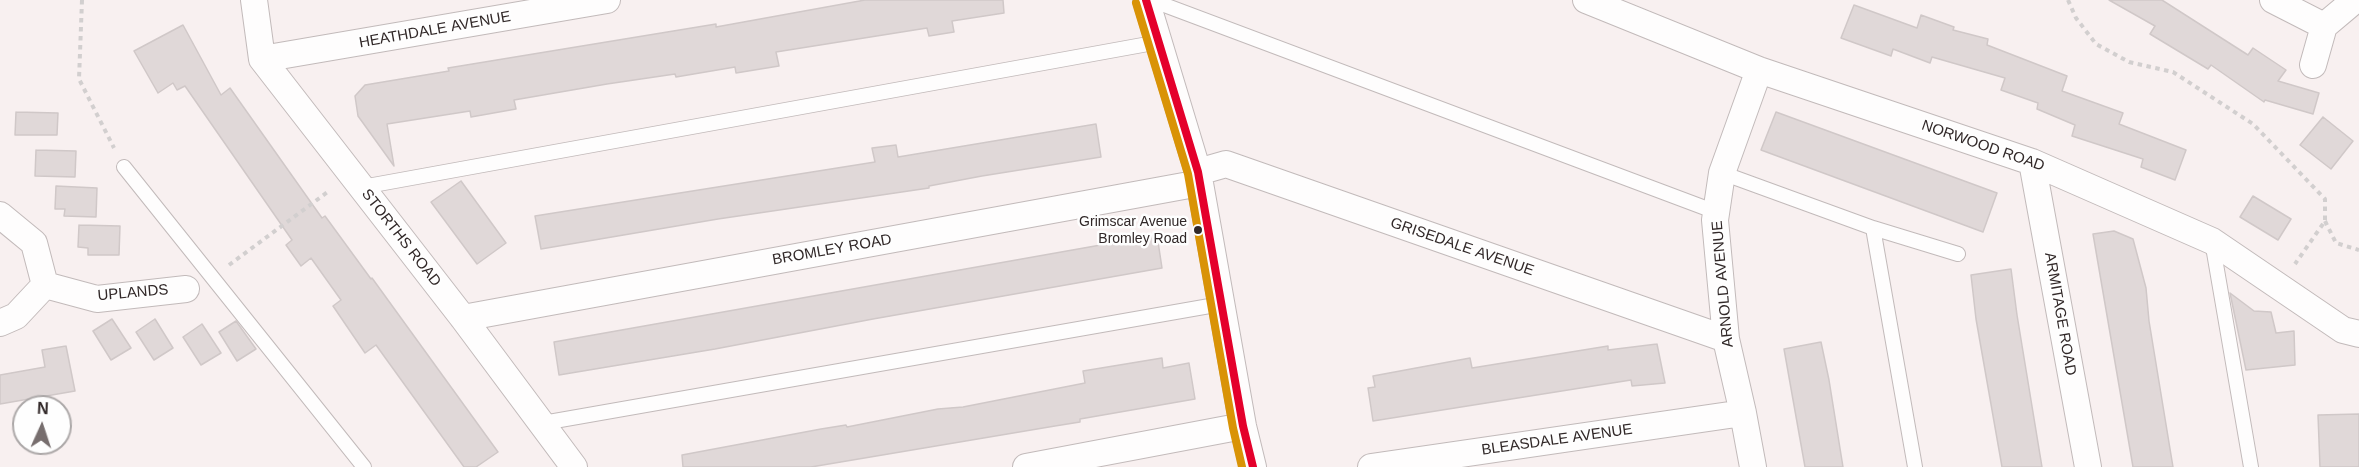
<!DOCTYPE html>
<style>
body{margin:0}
#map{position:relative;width:2359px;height:467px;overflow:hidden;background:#f8f0f0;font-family:Arial,sans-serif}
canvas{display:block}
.north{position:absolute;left:12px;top:395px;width:60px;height:60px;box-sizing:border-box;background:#fefefe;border:2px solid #aca8a8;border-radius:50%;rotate:3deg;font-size:16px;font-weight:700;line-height:24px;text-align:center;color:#312828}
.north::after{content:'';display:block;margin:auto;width:21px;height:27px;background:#776e6e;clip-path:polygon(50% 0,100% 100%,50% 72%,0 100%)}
</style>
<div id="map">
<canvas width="2359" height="467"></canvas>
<div class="north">N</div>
</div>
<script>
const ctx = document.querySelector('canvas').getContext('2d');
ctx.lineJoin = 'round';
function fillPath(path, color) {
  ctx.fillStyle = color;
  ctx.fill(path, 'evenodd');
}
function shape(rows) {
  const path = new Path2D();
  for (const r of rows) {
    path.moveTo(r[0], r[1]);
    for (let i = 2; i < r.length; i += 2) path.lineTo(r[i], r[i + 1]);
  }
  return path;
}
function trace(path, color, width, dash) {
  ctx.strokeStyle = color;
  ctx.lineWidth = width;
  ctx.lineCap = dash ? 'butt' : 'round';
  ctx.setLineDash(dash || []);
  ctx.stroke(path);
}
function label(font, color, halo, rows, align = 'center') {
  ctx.font = font + ' Arial,sans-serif';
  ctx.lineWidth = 5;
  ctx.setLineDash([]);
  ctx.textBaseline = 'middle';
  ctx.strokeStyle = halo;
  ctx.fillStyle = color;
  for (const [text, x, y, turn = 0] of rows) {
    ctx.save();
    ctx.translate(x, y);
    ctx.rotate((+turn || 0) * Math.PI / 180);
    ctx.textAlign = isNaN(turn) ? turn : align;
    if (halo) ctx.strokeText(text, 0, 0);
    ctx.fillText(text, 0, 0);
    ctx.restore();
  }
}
const building = shape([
 [865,0,1003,0,1004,13,952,21,954,32,929,36,927,28,776,52,779,66,736,73,735,67,676,77,675,74,607,84,514,100,516,109,471,117,470,111,387,124,394,166,358,116,355,96,365,85,449,71,448,68,716,24,716,27,865,0],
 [2109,0,2162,0,2248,55,2253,48,2286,70,2278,81,2319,93,2313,114,2265,100,2264,102,2211,65,2208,69,2150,34,2155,26,2109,0],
 [1854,5,1917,28,1921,15,1954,27,1953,30,1988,39,1987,45,2067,76,2062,91,2123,113,2119,124,2186,150,2175,180,2141,167,2143,159,2072,136,2075,125,2037,109,2038,103,2001,90,2005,78,1932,57,1930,63,1893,49,1891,56,1841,38,1854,5],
 [183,25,221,95,230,88,322,218,325,216,371,279,372,278,498,452,476,467,464,467,376,345,365,353,333,306,341,300,311,258,301,266,286,245,292,240,185,86,177,90,173,83,158,93,134,51,183,25],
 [16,112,58,113,57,135,15,135,16,112],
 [1776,112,1997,193,1983,232,1761,150,1776,112],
 [2323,117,2353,141,2331,169,2300,145,2323,117],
 [1096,124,1101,157,982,176,929,186,929,188,718,219,541,249,535,216,875,162,872,148,896,145,898,157,1096,124],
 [36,150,76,151,75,177,35,176,36,150],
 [461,181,506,243,477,264,431,202,461,181],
 [56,186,97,188,96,217,64,216,65,209,55,209,56,186],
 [2253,196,2291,219,2278,240,2240,217,2253,196],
 [79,225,120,226,119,255,88,255,88,248,78,247,79,225],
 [2114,231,2133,239,2146,288,2149,321,2173,467,2133,467,2093,234,2114,231],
 [1157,235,1162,268,873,319,715,349,559,375,554,342,1157,235],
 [2011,269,2017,315,2042,467,2002,467,1976,319,1971,275,2011,269],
 [2230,293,2254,311,2271,312,2276,333,2294,331,2295,365,2246,370,2230,293],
 [112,319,131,348,111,360,93,331,112,319],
 [155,319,173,348,154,360,136,332,155,319],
 [236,321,256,349,237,361,219,332,236,321],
 [202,324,221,353,201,365,183,337,202,324],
 [1821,342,1829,380,1843,467,1805,467,1800,439,1784,349,1821,342],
 [1657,344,1665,383,1632,386,1631,380,1373,421,1368,388,1375,387,1373,376,1470,358,1472,368,1608,346,1608,350,1657,344],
 [66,346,75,391,0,404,0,375,45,367,42,350,66,346],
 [1162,358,1163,368,1189,363,1195,399,1080,419,1080,422,1055,426,811,467,683,467,682,455,821,429,846,425,847,427,938,409,963,407,1085,383,1083,371,1162,358],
 [2359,414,2359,467,2320,467,2318,415,2359,414]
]);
const path = shape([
 [82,0,79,79,114,148],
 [2068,0,2076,18,2096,44,2129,62,2173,72,2253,124,2325,199,2325,221,2295,264],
 [2325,221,2336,243,2359,250],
 [229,265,329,191]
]);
const lane = shape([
 [1151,0,1716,212],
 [124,167,364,467],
 [1722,173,1873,228,1958,254],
 [362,187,1159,42],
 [1873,228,1915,467],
 [2212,241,2251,467],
 [543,423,1221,304]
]);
const street = shape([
 [254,0,262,59,463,318,574,467],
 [1146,0,1198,172,1243,426,1253,467],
 [1586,0,1759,70,2032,162,2212,241,2343,330,2359,334],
 [2273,0,2324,26,2355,0],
 [262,59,607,0],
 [2313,65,2324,26],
 [2032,162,2088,467],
 [1198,172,1226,164,1726,339],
 [0,215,34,243,45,285,16,316,0,323],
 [45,285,97,299,186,289],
 [463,318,1200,183],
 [1026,467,1243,426],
 [1371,467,1743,413],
 [1753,467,1743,413,1726,339,1715,220,1722,173,1759,70]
]);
const bus1 = shape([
 [1146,0,1198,172,1243,426,1253,467]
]);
const bus2 = shape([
 [1136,3,1188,174,1233,428,1242,467]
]);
const markers = [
 [1198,230,5,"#312828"]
];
const busNames = [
 ["Grimscar Avenue",1187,222],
 ["Bromley Road",1187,239]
];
const streetNames = [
 ["HEATHDALE AVENUE",435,30,-10],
 ["NORWOOD ROAD",1983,146,19],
 ["STORTHS ROAD",401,238,52],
 ["GRISEDALE AVENUE",1462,247,19],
 ["BROMLEY ROAD",832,250,-10],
 ["ARNOLD AVENUE",1723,284,-95],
 ["UPLANDS",133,293,-5],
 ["ARMITAGE ROAD",2060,314,80],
 ["BLEASDALE AVENUE",1557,440,-8]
];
fillPath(building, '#e0d8d8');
trace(building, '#d0c8c8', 1.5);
trace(lane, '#c2baba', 16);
trace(street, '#c2baba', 28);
trace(path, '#d2cfcf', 4, [4.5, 4.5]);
trace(lane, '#fefdfd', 14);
trace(street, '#fefdfd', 26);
trace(bus1, '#e4002b', 8);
trace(bus2, '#d99306', 8);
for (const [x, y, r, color] of markers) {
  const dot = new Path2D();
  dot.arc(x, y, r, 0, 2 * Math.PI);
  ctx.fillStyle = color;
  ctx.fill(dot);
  trace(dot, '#fefefe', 2);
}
label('14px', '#312828', '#fefefe', busNames, 'right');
label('15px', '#312828', '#fefefe', streetNames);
</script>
